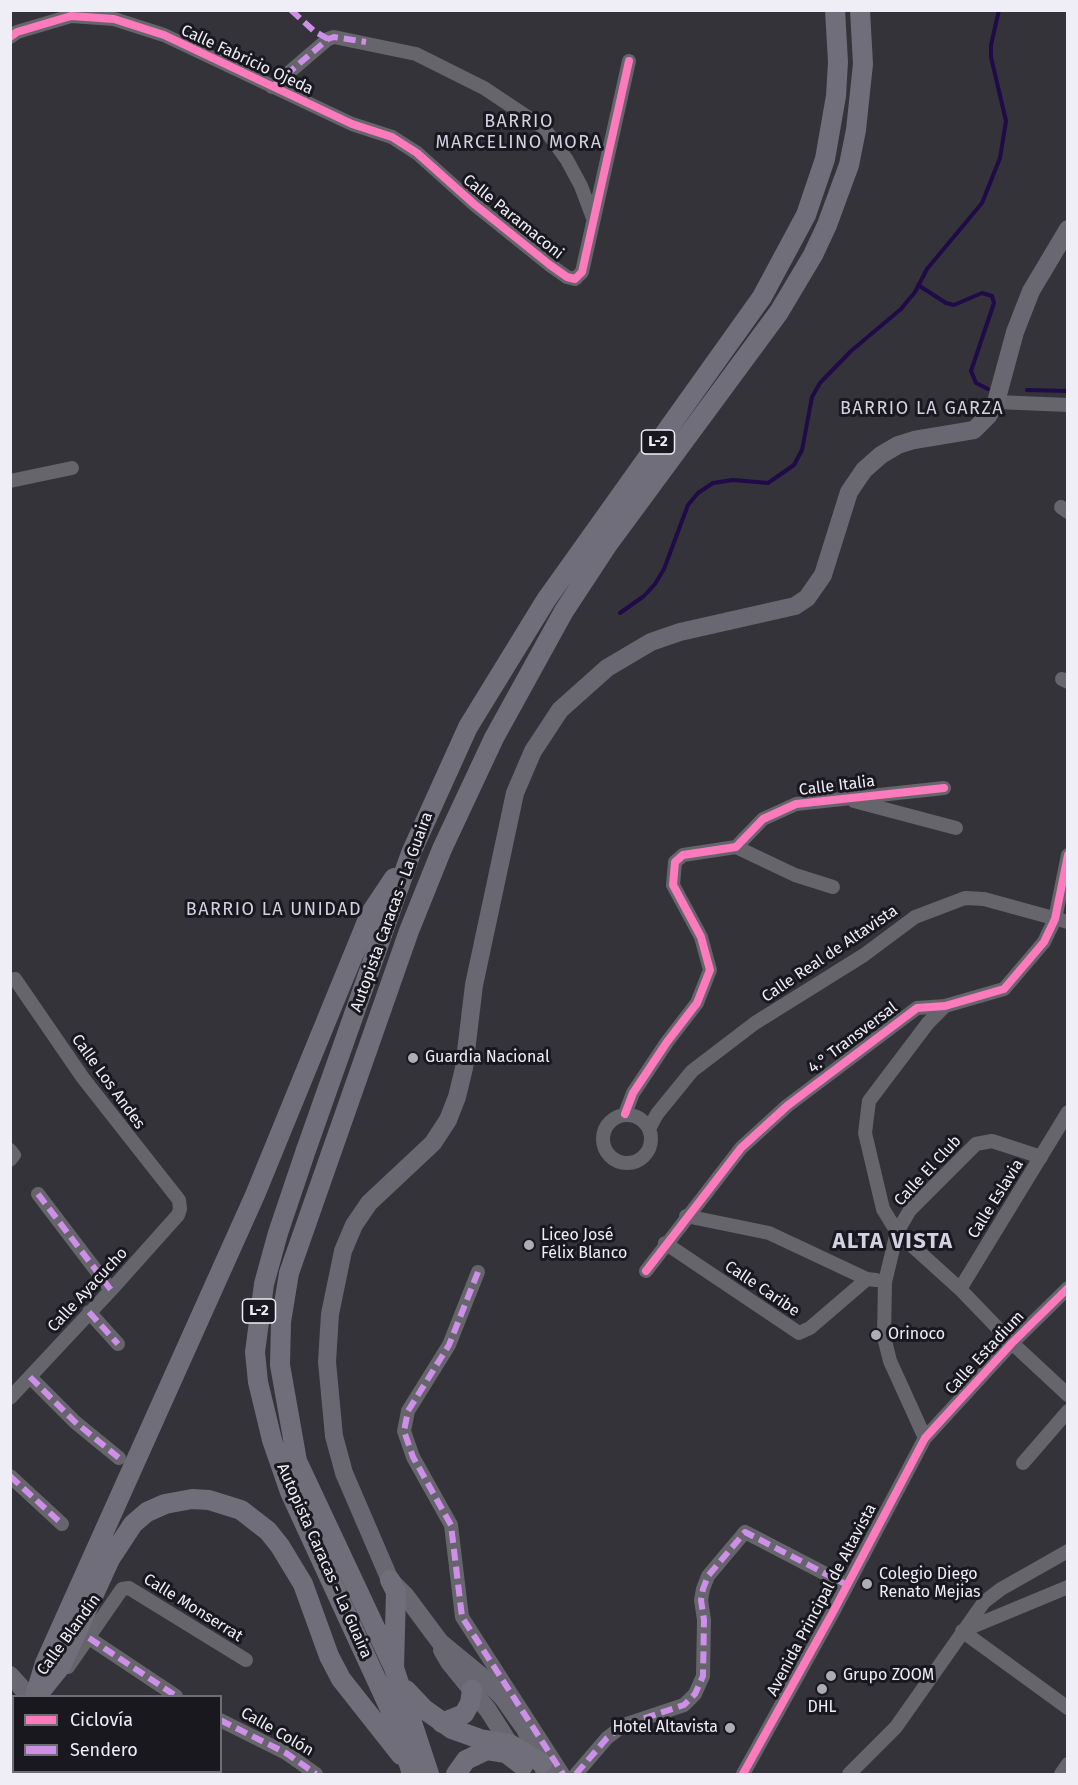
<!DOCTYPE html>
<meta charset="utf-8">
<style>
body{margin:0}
#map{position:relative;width:1078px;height:1785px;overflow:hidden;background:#34333a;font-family:"Fira Sans",sans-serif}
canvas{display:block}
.frame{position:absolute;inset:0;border:12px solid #efeef7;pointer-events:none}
.legend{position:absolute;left:12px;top:1695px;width:210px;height:78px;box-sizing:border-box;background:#19181f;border:2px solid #6f6e75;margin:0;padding:8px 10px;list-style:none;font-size:18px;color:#efeef7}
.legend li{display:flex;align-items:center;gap:12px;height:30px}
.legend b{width:30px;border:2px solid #6f6e75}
</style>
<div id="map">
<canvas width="1078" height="1785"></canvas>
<div class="frame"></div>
<ul class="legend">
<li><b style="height:8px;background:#fd7abc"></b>Ciclovía</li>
<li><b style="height:8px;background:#ce8fe9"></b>Sendero</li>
</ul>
</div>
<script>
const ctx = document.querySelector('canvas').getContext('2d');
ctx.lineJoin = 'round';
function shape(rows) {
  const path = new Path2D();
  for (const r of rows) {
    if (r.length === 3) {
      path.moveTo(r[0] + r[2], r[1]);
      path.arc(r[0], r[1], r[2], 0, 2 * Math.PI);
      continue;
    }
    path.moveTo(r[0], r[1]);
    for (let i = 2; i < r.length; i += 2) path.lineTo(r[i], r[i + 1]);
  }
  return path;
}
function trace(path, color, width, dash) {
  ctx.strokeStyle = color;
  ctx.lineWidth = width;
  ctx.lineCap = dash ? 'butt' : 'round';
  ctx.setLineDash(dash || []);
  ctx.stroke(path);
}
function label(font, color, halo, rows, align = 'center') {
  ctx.font = font + ' "Fira Sans",sans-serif';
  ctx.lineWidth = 6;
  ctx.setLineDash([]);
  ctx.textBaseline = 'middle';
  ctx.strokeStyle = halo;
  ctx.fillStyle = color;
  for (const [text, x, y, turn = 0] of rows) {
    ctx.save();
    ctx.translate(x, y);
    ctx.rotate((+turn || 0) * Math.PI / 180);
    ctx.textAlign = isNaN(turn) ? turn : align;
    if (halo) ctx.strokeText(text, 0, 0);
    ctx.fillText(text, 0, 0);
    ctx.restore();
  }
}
const stream = shape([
 [918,285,946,303,954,305,982,293,992,296,994,303,971,371,976,383,988,389],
 [1027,390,1068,391],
 [620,613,644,596,655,584,664,569,688,505,698,493,713,483,733,480,768,483,794,465,802,450,812,397,820,383,851,351,901,309,915,292,927,269,982,203,1000,158,1006,121,991,57,991,45,999,10]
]);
const minor = shape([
 [10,37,17,32,71,16,114,19,164,35,352,124,392,137,417,153,474,204,550,265,567,277,575,279,582,272,629,61],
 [272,87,328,39,334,37,416,54,484,88,544,128,567,160,581,186,593,218],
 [996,402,1068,405],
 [10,481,72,468],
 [1061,507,1068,512],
 [1062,679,1068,682],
 [854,801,956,828],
 [736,847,795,875,833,887],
 [945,1006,928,1023,869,1101,865,1133,883,1209,897,1232,960,1289,1012,1343,1068,1395],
 [625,1114,633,1093,667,1042,697,1003,710,970,701,937,673,885,675,862,683,855,736,847,763,819,796,804,944,788],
 [627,1139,24],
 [649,1129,657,1114,692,1071,755,1023,864,955,915,917,965,898,984,899,1068,922],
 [10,1150,14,1155,10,1160],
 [38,1194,111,1290],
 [686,1216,769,1233,867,1279,876,1280],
 [665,1243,799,1333,810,1328,867,1279],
 [646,1271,741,1148,787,1106,917,1008,945,1006,1004,989,1044,942,1055,919,1068,855],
 [478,1272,449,1345,408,1411,404,1431,413,1457,451,1525,462,1617,563,1774],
 [960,1289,1068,1112],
 [89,1312,118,1344],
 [30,1377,75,1422,119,1458],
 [10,1398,111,1290,178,1215,180,1209,179,1200,83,1078,15,979],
 [925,1438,890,1361,884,1337,885,1282,897,1232,910,1210,976,1144,992,1141,1041,1157],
 [1023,1463,1068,1411],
 [10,1476,62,1524],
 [1068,1587,962,1631,1068,1708],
 [89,1638,176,1696],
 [68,1667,122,1589,129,1588,246,1660],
 [220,1720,286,1753,316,1774],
 [576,1774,607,1738,624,1725,684,1705,695,1694,703,1676,704,1620,701,1600,703,1589,708,1576,745,1532,847,1585],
 [743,1774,833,1612,925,1438,1012,1343,1068,1288],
 [849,1774,896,1727,984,1602,1001,1589,1068,1551],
 [1061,1774,1068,1764]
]);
const major = shape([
 [442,1650,449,1662,488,1710,516,1754],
 [10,1675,29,1696],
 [10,1733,14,1728],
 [90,1772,94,1774],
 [122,1772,126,1774],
 [546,1774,525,1729,503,1698,485,1679,440,1642,405,1595,390,1580,344,1473,334,1436,327,1362,330,1314,343,1251,354,1225,369,1203,433,1143,448,1120,457,1097,464,1068,474,985,515,793,533,751,560,710,607,668,651,642,680,632,795,606,807,598,823,575,849,492,864,470,881,455,898,445,914,440,974,430,988,416,996,402,1015,332,1031,291,1068,229]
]);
const highway = shape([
 [390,1580,396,1592,394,1668],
 [406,1690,424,1709,452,1729,480,1739,510,1744,542,1763],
 [40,1692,61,1666,110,1559,133,1524,147,1512,165,1504,192,1499,209,1500,241,1510,268,1531,280,1546,303,1584,329,1656,341,1679,401,1755],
 [35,1696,45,1663,255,1195,370,914,394,878],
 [442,1723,464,1714,470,1703,472,1690],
 [412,1774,396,1722,290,1492,272,1440,258,1382,255,1352,264,1284,278,1233,306,1150,411,853,468,727,546,600,762,297,806,215,825,159,836,96,838,62,835,10],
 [429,1774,394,1668,297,1461,280,1365,281,1322,289,1273,409,931,442,849,494,738,564,611,608,544,779,312,813,255,827,225,849,165,856,130,863,64,860,10],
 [456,1774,466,1760,487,1750,506,1753,523,1766]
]);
const quiet = shape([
 [291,10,314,31,328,39],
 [272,87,328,39,334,37,366,42],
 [38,1194,111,1290],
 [478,1272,449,1345,408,1411,404,1431,413,1457,451,1525,462,1617,563,1774],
 [89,1312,118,1344],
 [30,1377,75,1422,119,1458],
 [10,1476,62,1524],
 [89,1638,176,1696],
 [220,1720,286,1753,316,1774],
 [576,1774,607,1738,624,1725,684,1705,695,1694,703,1676,704,1620,701,1600,703,1589,708,1576,745,1532,847,1585]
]);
const cycleway = shape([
 [10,37,17,32,71,16,114,19,164,35,352,124,392,137,417,153,474,204,550,265,567,277,575,279,582,272,629,61],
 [625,1114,633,1093,667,1042,697,1003,710,970,701,937,673,885,675,862,683,855,736,847,763,819,796,804,944,788],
 [646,1271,741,1148,787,1106,917,1008,945,1006,1004,989,1044,942,1055,919,1068,855],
 [743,1774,833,1612,925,1438,1012,1343,1068,1288]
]);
const markers = [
 [413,1058,6,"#aeadb5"],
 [529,1245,6,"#aeadb5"],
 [876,1335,6,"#aeadb5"],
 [867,1584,6,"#aeadb5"],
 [831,1676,6,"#aeadb5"],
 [822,1689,6,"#aeadb5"],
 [730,1728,6,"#aeadb5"]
];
const shields = [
 [658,442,33],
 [259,1311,33]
];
const shieldNames = [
 ["L-2",658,442],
 ["L-2",259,1311]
];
const streetNames = [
 ["Calle Fabricio Ojeda",247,60,25],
 ["Calle Paramaconi",513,217,39],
 ["Calle Italia",837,786,-7],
 ["Autopista Caracas - La Guaira",392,912,-70],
 ["Calle Real de Altavista",830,954,-34],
 ["4.° Transversal",853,1038,-37],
 ["Calle Los Andes",108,1082,54],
 ["Calle El Club",928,1171,-47],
 ["Calle Eslavia",996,1199,-58],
 ["Calle Caribe",762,1289,34],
 ["Calle Ayacucho",88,1290,-47],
 ["Calle Estadium",985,1353,-47],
 ["Autopista Caracas - La Guaira",324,1561,66],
 ["Avenida Principal de Altavista",822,1600,-62],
 ["Calle Monserrat",193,1608,32],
 ["Calle Blandín",69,1635,-54],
 ["Calle Colón",277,1732,30]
];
const poiNames = [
 ["Guardia Nacional",425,1058],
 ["Liceo José",541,1236],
 ["Félix Blanco",541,1254],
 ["Orinoco",888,1335],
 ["Colegio Diego",879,1575],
 ["Renato Mejias",879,1593],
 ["Grupo ZOOM",843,1676],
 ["DHL",822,1708,"center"],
 ["Hotel Altavista",718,1728,"right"]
];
const neighbourhoodNames = [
 ["BARRIO",519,122],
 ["MARCELINO MORA",519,143],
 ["BARRIO LA GARZA",922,409],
 ["BARRIO LA UNIDAD",274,910]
];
const districtNames = [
 ["ALTA VISTA",893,1242]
];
trace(stream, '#200a48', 4);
trace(minor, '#65656b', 14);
trace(major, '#696872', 18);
trace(highway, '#706e7b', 20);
trace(quiet, '#ce8fe9', 6, [12, 6]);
trace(cycleway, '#fd7abc', 8);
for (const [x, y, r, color] of markers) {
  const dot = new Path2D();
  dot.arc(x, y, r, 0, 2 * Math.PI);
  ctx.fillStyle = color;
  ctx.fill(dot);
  trace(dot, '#19181f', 2);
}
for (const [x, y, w] of shields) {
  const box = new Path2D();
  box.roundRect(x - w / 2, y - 12, w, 24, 4.5);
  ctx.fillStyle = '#19181f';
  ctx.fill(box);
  trace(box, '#efeef7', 1.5);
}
label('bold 15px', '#efeef7', null, shieldNames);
label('16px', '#efeef7', '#19181f', streetNames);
label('16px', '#efeef7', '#19181f', poiNames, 'left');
ctx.letterSpacing = '1.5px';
label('18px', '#d2d1e2', '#19181f', neighbourhoodNames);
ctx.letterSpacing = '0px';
ctx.letterSpacing = '1.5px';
label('bold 22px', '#d2d1e2', '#19181f', districtNames);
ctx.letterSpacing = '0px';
</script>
